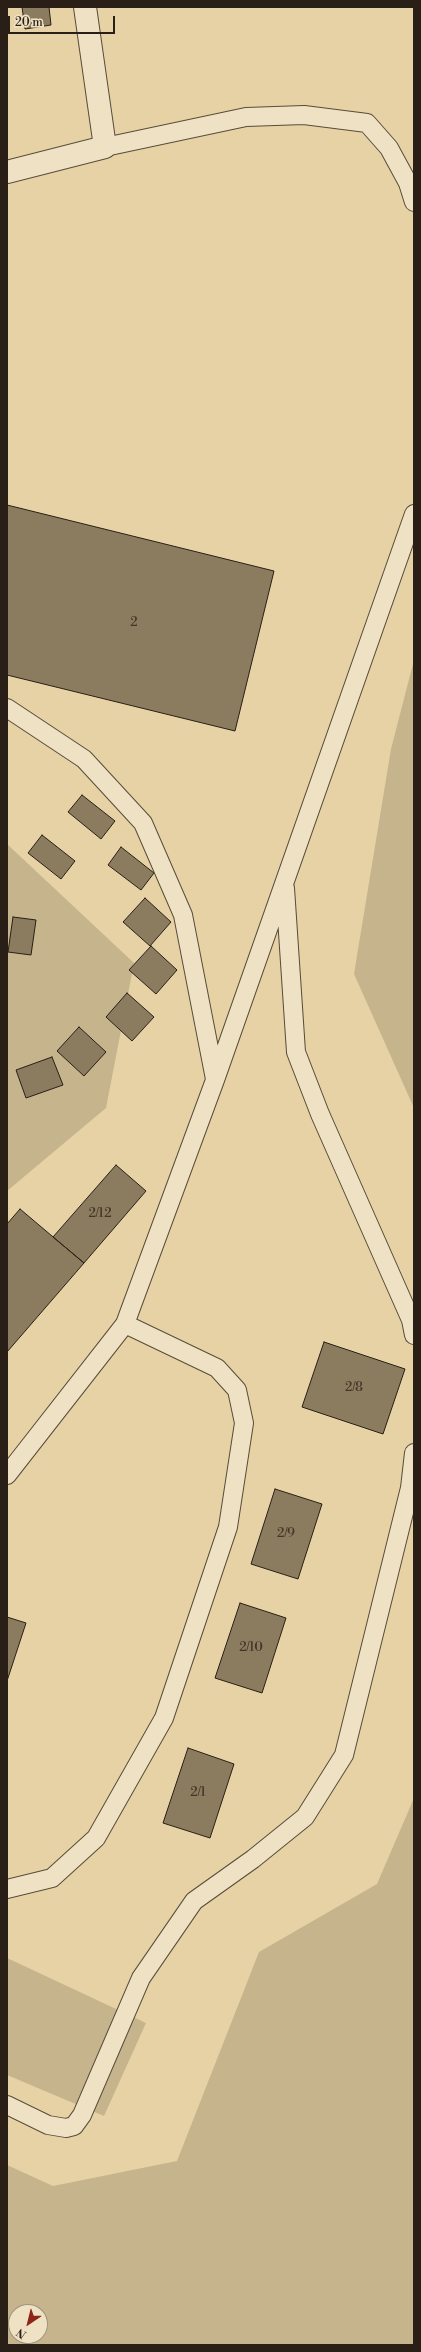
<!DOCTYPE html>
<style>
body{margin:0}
#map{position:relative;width:421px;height:2352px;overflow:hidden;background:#e6d2a4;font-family:"Libre Bodoni",serif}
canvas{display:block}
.frame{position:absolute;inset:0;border:8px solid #291f16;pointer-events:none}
.north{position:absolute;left:8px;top:2304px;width:40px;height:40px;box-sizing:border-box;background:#efe2c4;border:1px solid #a0947e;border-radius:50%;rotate:215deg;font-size:11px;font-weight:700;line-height:16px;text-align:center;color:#291f16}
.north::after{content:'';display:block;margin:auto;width:14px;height:18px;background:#8f2418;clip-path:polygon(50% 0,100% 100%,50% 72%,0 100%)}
.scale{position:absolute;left:8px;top:16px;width:107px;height:18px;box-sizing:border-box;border:2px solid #291f16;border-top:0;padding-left:5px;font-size:12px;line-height:14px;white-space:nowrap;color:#291f16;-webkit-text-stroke:3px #efe2c4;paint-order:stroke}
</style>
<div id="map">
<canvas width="421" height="2352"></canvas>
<div class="frame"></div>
<div class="north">N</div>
<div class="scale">20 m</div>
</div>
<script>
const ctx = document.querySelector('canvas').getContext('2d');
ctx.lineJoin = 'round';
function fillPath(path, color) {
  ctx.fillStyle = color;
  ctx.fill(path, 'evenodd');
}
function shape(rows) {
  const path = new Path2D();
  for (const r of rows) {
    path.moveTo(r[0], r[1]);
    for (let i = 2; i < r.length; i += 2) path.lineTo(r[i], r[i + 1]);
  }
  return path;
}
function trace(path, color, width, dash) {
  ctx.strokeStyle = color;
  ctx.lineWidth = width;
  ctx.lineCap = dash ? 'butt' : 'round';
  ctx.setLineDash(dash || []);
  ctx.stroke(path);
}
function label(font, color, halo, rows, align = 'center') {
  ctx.font = font + ' "Libre Bodoni",serif';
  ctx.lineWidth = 4;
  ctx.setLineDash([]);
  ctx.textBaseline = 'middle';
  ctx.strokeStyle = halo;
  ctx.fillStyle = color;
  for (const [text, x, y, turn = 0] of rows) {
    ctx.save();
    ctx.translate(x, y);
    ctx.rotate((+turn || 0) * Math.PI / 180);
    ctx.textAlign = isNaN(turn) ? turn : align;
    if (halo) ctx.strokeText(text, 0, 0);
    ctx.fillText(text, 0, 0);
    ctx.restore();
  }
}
const green = shape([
 [414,660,414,1108,354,974,391,749],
 [7,844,134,963,106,1108,7,1191],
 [414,1798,414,2345,7,2345,7,2165,53,2186,177,2161,259,1952,377,1884],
 [16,2312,40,2312,40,2336,16,2336],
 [7,1958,146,2023,104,2116,7,2075]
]);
const building = shape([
 [22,7,49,7,51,25,25,29,22,7],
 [7,505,274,571,235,731,7,675,7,505],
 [82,795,115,821,101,839,68,812,82,795],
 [42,835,75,861,61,879,28,853,42,835],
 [121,847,154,873,141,890,108,865,121,847],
 [145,898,171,922,150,946,123,922,145,898],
 [13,917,36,920,31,955,8,952,13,917],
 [151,946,177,970,156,994,129,970,151,946],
 [127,993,154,1017,132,1041,106,1017,127,993],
 [79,1027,106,1052,84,1076,57,1051,79,1027],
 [52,1057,63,1085,26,1098,16,1070,52,1057],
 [116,1165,146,1191,84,1263,53,1237,116,1165],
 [20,1209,84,1263,7,1352,7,1224,20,1209],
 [324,1342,405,1369,383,1434,302,1407,324,1342],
 [275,1489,322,1504,298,1579,251,1564,275,1489],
 [240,1603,286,1618,262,1693,215,1678,240,1603],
 [7,1617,26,1623,7,1681,7,1617],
 [188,1748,234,1764,210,1838,163,1823,188,1748]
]);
const service = shape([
 [105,147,246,117,304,115,367,123,389,148,408,183,414,202],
 [7,708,84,759,143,823,183,915,215,1079],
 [285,888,296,1052,320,1114,411,1320,414,1335],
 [7,1475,125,1324,215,1080,414,514],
 [7,1889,52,1878,96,1838,164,1718,228,1527,244,1423,237,1390,217,1368,125,1324],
 [7,2105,48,2125,66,2128,74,2126,82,2115,141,1978,194,1901,253,1859,305,1817,344,1755,410,1488,414,1453]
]);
const minor = shape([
 [7,172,105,147,85,7]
]);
const numberNames = [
 ["2",134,623],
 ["2/12",100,1214],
 ["2/8",354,1388],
 ["2/9",286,1534],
 ["2/10",251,1648],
 ["2/1",198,1793]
];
fillPath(green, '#c6b48c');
fillPath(building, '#8b7c60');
trace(building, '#291f16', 1);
trace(service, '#584c3a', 20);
trace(minor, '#584c3a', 24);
trace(service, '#efe2c4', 18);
trace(minor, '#efe2c4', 22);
label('13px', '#423628', null, numberNames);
</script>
